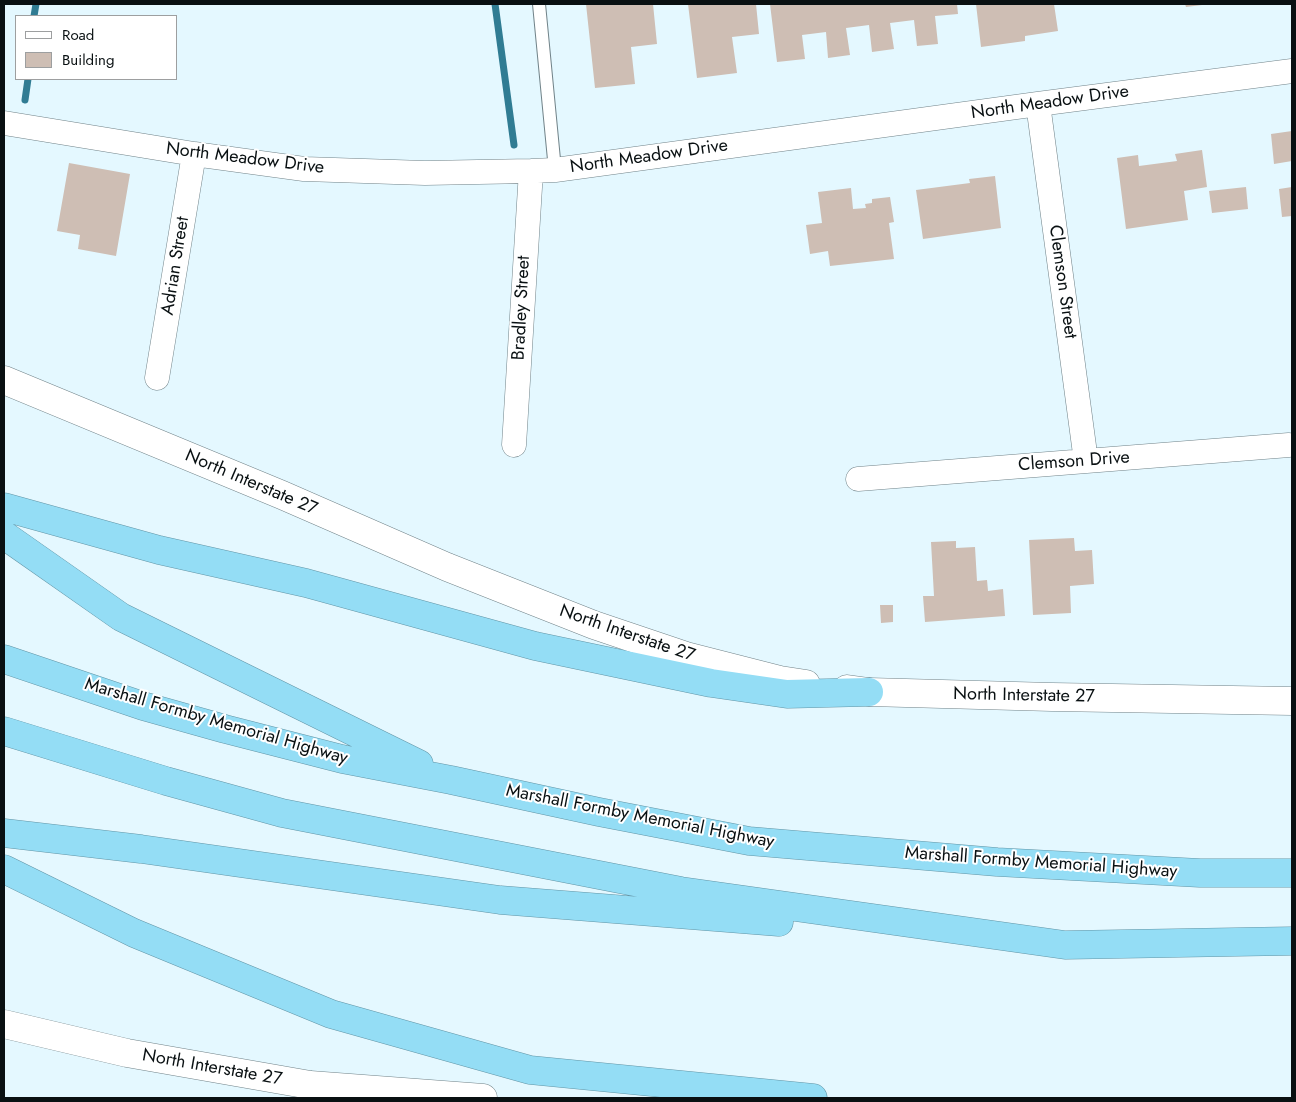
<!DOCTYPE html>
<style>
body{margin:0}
#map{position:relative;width:1296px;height:1102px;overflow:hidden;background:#e4f8ff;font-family:Jost,sans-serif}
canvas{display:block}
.frame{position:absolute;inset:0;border:5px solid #091012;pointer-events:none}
.legend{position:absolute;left:15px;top:15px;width:162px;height:65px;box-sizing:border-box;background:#fff;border:1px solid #9d9fa0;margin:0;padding:6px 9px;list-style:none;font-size:15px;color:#091012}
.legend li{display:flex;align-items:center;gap:10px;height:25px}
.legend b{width:25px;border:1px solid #9d9fa0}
</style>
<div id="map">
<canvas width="1296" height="1102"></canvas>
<div class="frame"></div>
<ul class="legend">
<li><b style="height:6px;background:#fff"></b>Road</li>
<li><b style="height:14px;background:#cebeb4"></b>Building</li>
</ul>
</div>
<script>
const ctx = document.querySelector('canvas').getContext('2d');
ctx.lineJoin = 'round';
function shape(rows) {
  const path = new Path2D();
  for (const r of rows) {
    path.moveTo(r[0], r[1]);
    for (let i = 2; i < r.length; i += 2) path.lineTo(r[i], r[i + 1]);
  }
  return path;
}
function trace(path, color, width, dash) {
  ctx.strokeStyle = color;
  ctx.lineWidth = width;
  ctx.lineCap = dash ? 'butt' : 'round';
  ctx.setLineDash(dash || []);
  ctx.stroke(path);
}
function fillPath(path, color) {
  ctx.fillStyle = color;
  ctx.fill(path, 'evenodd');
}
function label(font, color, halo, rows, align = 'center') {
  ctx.font = font + ' Jost,sans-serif';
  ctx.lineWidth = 4;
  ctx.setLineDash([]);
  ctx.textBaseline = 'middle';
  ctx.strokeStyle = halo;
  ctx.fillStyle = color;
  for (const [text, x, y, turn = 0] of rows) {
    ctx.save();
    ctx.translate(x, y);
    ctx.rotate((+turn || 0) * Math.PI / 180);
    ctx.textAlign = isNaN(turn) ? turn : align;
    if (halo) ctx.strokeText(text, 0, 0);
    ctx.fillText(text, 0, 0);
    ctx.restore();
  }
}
const stream = shape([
 [495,4,514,145],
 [34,16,36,4],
 [25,100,28,79]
]);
const building = shape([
 [586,4,653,4,657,44,631,47,635,84,595,88],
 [688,4,756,4,759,34,732,37,737,73,697,78],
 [770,4,957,4,958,14,935,16,938,44,917,46,914,20,890,23,894,49,872,52,869,25,846,28,850,55,828,58,826,32,802,35,805,59,777,62],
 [976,4,1054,4,1058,31,1025,36,1025,41,981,47],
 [1185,4,1201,4,1202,5,1186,7],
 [1292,131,1292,161,1274,164,1271,134],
 [1202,150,1207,187,1184,191,1188,220,1126,229,1117,158,1138,155,1139,166,1177,161,1175,154],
 [69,163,130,174,116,256,78,249,80,235,57,231],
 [995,176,1001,228,923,239,916,190,970,183,969,179],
 [1246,187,1248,209,1212,213,1209,191],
 [1292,187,1292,216,1282,217,1279,189],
 [851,188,853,209,866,208,865,204,872,203,872,199,890,197,894,222,889,223,894,259,830,266,828,251,810,254,806,225,822,223,818,192],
 [1074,538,1075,551,1092,550,1094,584,1070,586,1071,613,1033,615,1029,540],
 [956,541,956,548,975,547,977,581,987,580,988,591,1003,589,1005,616,925,622,923,596,934,596,931,542],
 [880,605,893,605,893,622,881,623]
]);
const service = shape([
 [539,4,555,170]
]);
const minor = shape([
 [1038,104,1086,461],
 [4,123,194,154,304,169,425,173,531,171,555,170,1038,104,1292,71],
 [157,378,194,154],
 [514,445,531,171],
 [858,479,1289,445]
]);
const secondary = shape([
 [4,380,282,495,447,567,594,625,686,656,780,680,806,684],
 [847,689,869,692,1052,697,1292,701],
 [4,1024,127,1053,310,1085,483,1098]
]);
const motorway = shape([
 [4,507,159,550,306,583,535,646,711,683,787,694,869,692],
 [4,535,121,617,419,764],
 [4,659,143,706,225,729,342,759,451,780,599,812,749,841,997,862,1200,873,1292,873],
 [4,731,166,781,282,813,681,891,1065,945,1292,941],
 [4,833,141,849,500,900,779,922],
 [4,869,134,933,331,1014,530,1070,813,1098]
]);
const streetNames = [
 ["North Meadow Drive",1050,103,-8],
 ["North Meadow Drive",649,157,-8],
 ["North Meadow Drive",245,159,7],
 ["Adrian Street",176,266,-81],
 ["Clemson Street",1062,282,82],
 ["Bradley Street",522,308,-87],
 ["Clemson Drive",1074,462,-4],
 ["North Interstate 27",251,483,23],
 ["North Interstate 27",627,634,19],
 ["North Interstate 27",1024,696,1],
 ["Marshall Formby Memorial Highway",216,722,16],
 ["Marshall Formby Memorial Highway",640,817,11],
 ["Marshall Formby Memorial Highway",1041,863,4],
 ["North Interstate 27",212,1068,10]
];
trace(stream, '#307c93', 7);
fillPath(building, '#cebeb4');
trace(service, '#718389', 14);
trace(minor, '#718389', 25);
trace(secondary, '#718389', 29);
trace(motorway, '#6395a6', 29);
trace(service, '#fff', 12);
trace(minor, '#fff', 24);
trace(secondary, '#fff', 28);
trace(motorway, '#94ddf5', 28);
label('18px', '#091012', '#fff', streetNames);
</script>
